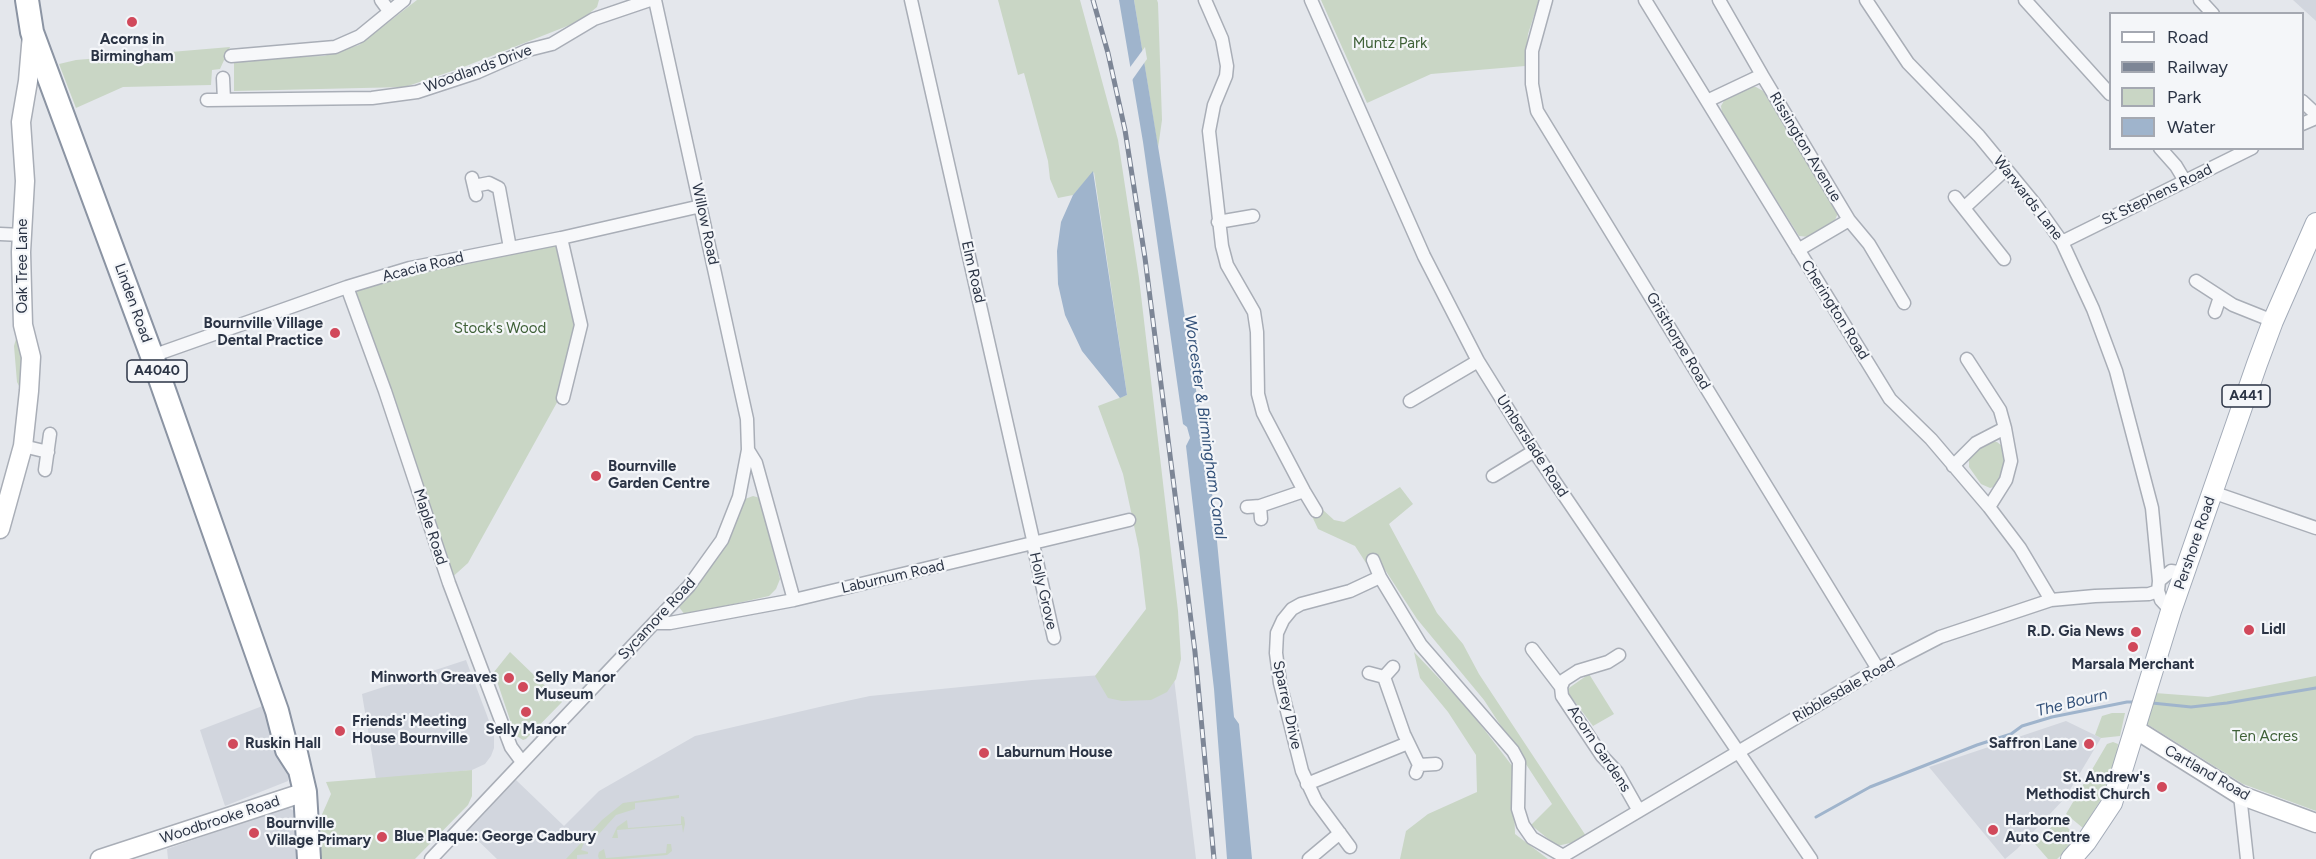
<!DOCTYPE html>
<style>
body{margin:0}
#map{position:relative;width:2316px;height:859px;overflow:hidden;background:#e4e7ec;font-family:Figtree,sans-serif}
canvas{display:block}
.legend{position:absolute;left:2109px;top:12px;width:195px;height:138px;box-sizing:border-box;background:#f4f6f9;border:2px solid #a4a8b1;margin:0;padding:8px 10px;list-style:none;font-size:18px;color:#2b3445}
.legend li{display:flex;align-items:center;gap:12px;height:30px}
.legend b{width:30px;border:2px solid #a4a8b1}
</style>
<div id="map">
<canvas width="2316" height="859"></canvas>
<ul class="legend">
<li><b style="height:8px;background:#fff"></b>Road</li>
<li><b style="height:8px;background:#7d8696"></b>Railway</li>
<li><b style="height:16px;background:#c9d6c5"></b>Park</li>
<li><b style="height:16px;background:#9fb4cc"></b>Water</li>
</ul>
</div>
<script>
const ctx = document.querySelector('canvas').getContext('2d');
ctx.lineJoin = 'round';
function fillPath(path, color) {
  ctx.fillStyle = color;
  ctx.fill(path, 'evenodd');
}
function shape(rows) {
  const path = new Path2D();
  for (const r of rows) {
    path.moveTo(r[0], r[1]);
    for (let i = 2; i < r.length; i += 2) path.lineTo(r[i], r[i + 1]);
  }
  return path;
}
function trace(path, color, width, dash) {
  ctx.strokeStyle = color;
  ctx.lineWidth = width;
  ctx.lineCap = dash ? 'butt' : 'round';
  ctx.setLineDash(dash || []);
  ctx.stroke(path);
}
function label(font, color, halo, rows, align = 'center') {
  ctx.font = font + ' Figtree,sans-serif';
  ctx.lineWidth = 4.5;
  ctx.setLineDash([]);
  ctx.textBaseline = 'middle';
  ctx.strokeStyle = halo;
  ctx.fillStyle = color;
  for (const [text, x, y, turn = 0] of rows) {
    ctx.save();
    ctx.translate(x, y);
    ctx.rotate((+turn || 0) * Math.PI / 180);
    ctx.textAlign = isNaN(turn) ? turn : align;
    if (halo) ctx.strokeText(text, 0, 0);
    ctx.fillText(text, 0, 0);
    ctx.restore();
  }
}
const built = shape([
 [2293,0,2316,0,2316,21],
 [466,660,494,734,494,748,491,756,485,764,472,770,376,779,362,694],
 [1173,670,1196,859,497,859,466,829,516,780,564,826,599,791,695,736,828,705,870,696,1032,680],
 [265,705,288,773,288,781,225,806,200,730],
 [2066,721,2101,738,2065,798,2017,849,2005,859,1929,767],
 [287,807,294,811,295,816,297,859,168,859,167,849]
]);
const green = shape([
 [417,0,599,0,597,7,580,21,461,68,405,87,234,91,234,62,241,58,324,56,359,45],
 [998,0,1080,0,1118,140,1139,278,1178,611,1181,659,1176,679,1167,692,1151,700,1122,701,1108,698,1095,676,1146,609,1139,549,1123,474,1098,406,1127,395,1094,172,1073,195,1058,198,1050,179,1048,161,1024,73,1018,75],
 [1134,0,1157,0,1158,3,1162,120,1158,148],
 [1321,0,1539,0,1528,34,1525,66,1431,74,1367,103],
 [230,47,220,69,212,70,211,85,123,87,76,108,59,64,76,60],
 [1748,87,1756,87,1763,91,1838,213,1833,225,1809,237,1799,236,1722,113,1721,106,1725,99],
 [558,242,577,325,560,397,468,563,448,581,385,389,354,288,411,271],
 [17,335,30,357,20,388,17,382,14,346],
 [1988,440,1997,442,2006,449,2003,477,1997,486,1990,488,1981,484,1969,467,1969,459,1972,452],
 [1400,487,1413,504,1389,524,1437,613,1463,644,1479,674,1588,839,1557,846,1531,825,1552,804,1484,700,1417,619,1378,559,1366,563,1355,546,1318,529,1311,514,1322,509,1334,520,1344,522],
 [753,496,760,498,780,579,776,589,769,596,685,615,679,607,722,552,745,499],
 [510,652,562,702,526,739,523,740,515,735,494,672],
 [1414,652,1470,711,1513,767,1515,834,1548,859,1400,859,1406,831,1428,814,1477,792,1476,755,1448,712,1420,678],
 [1589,674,1614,714,1593,726,1566,690],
 [2316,676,2316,811,2243,784,2147,724,2155,693,2208,697],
 [2112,713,2125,713,2120,736,2101,738,2095,735,2102,716],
 [2113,742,2118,744,2116,763,2102,798,2083,828,2066,814,2107,744],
 [472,770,472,796,468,805,415,859,320,859,320,819,331,794,326,782],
 [679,795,679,798,635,803,635,809,616,815,590,844,584,843,581,850,588,852,588,854,577,855,577,859,566,859,602,820,623,803],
 [681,816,684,817,685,824,683,833,682,825,617,830,618,838,612,838,617,827,627,820,628,828,681,824],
 [2059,819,2079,839,2057,859,2048,859,2035,844],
 [667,844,671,844,672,851,667,855,622,859,599,859,598,856,599,852,604,849,606,858,666,853]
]);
const water = shape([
 [1119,0,1134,0,1166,195,1213,500,1234,717,1239,724,1245,785,1252,859,1227,859,1214,689,1186,446,1190,438,1187,427,1183,424,1143,142],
 [1093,171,1127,395,1120,398,1082,351,1065,315,1058,284,1057,251,1061,222,1073,195]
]);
const pier = shape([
 [1145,47,1147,59,1130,83,1128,70]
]);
const stream = shape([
 [2152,703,2191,707,2227,703,2316,688],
 [1816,817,1870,787,1977,745,2011,734,2022,726,2052,717,2127,702,2136,702]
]);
const street = shape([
 [381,0,389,11],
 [911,0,1034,544],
 [1205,0,1222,39,1227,66,1226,76,1214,105,1209,131,1222,246,1227,265,1254,312,1257,332,1258,394,1263,413,1304,491,1316,511],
 [1311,0,1424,256,1478,361,1534,451,1811,859],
 [1546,0,1532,51,1532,84,1537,111,1878,669],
 [1645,0,1890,399,1931,439,1989,507,2020,548,2051,600],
 [1719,0,1762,75],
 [1866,0,1908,63,1979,136,2035,204,2062,242,2093,309,2116,371,2152,508,2159,581],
 [2025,0,2110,94],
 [2200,0,2213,14],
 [231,56,335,47,360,36,404,0],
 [223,78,224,100],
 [207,100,372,98,417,92,478,72,528,50,552,44,594,19,650,0],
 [1707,101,1762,75,1849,220,1869,244,1904,303],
 [2302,101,2316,114],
 [2302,124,2316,118],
 [2160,148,2176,166,2185,181],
 [472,178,476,195],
 [474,186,489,183,499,188,510,248],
 [1955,197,2004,259],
 [1965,207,2006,169],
 [1218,222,1253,216],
 [0,234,22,235],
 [561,238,581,325,563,398],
 [2062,242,2252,148],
 [1798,250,1849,220],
 [2196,281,2233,305,2273,321],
 [347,287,385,391,449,583,511,747,522,762],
 [2215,312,2220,297],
 [152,356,347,287,410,268,561,238,701,206],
 [1967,359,2000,410,2005,428],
 [1410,401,1478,361],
 [23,446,48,452],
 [748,450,756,463,794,600],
 [1953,466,1976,443,2005,428,2011,461,2006,480,1989,507],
 [45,470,50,434],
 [1493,476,1534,451],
 [2212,492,2316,528],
 [1260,506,1261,519],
 [1247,507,1260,506,1304,491],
 [1033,544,1054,638],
 [1373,560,1380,577,1421,645,1513,751,1519,762,1518,809,1523,825,1532,838,1563,856],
 [2171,611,2161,600,2158,591,2159,581,2171,571,2185,573],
 [655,623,670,623,794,600,1129,520],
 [1532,649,1561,687,1562,696,1602,756,1617,772,1639,811],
 [1393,667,1384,677,1404,734,1419,765,1416,773],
 [1369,673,1384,677],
 [1561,687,1564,680,1578,671,1608,662,1619,655],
 [1419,765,1436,764],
 [1307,784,1408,743],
 [2240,795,2247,859],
 [1350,847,1316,801,1302,771,1280,683,1276,653,1277,633,1283,620,1292,609,1301,604,1350,591,1380,577],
 [1563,856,1878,669,1940,637,2051,600,2095,596,2149,594,2158,591],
 [431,859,689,586,722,540,739,497,748,450,747,419,655,0],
 [1309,859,1340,833]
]);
const secondary = shape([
 [0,529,23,446,29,391,31,357,23,325,22,290,21,252,25,181,21,122,28,81,32,34],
 [2135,729,2240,795,2316,823],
 [100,859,305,792]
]);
const primary = shape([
 [2071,859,2086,842,2112,803,2171,611,2257,364,2273,321,2316,223]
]);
const highway = shape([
 [27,0,32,32,152,356,277,711,287,750,298,767],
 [296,753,305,792,309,859]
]);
const rail = shape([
 [1093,0,1108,53,1125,130,1145,258,1195,652,1214,859]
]);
const markers = [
 [132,22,6,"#d1495b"],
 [335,333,6,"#d1495b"],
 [596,476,6,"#d1495b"],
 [2249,630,6,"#d1495b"],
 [2136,632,6,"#d1495b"],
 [2133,647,6,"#d1495b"],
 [509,678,6,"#d1495b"],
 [523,687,6,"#d1495b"],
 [526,712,6,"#d1495b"],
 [340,731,6,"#d1495b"],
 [233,744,6,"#d1495b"],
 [2089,744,6,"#d1495b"],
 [984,753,6,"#d1495b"],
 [2162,787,6,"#d1495b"],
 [1993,830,6,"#d1495b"],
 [254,833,6,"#d1495b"],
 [382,837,6,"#d1495b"]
];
const shields = [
 [157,371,60],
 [2246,396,48]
];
const shieldNames = [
 ["A4040",157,371],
 ["A441",2246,396]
];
const poiNames = [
 ["Acorns in",132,40,"center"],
 ["Birmingham",132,57,"center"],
 ["Bournville Village",323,324,"right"],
 ["Dental Practice",323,341,"right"],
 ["Bournville",608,467],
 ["Garden Centre",608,484],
 ["Lidl",2261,630],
 ["R.D. Gia News",2124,632,"right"],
 ["Marsala Merchant",2133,665,"center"],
 ["Minworth Greaves",497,678,"right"],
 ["Selly Manor",535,678],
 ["Museum",535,695],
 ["Friends' Meeting",352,722],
 ["House Bournville",352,739],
 ["Selly Manor",526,730,"center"],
 ["Ruskin Hall",245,744],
 ["Saffron Lane",2077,744,"right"],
 ["Laburnum House",996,753],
 ["St. Andrew's",2150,778,"right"],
 ["Methodist Church",2150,795,"right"],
 ["Harborne",2005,821],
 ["Auto Centre",2005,838],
 ["Bournville",266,824],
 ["Village Primary",266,841],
 ["Blue Plaque: George Cadbury",394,837]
];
const parkNames = [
 ["Muntz Park",1390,44],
 ["Stock's Wood",500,329],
 ["Ten Acres",2265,737]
];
const streetNames = [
 ["Woodlands Drive",478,69,-20],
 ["Rissington Avenue",1805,147,59],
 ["St Stephens Road",2157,195,-26],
 ["Warwards Lane",2028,198,52],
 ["Willow Road",705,224,78],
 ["Oak Tree Lane",23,266,-90],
 ["Acacia Road",423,267,-14],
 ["Elm Road",973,272,77],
 ["Linden Road",133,303,70],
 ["Cherington Road",1835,310,58],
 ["Gristhorpe Road",1678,341,59],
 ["Umberslade Road",1532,446,57],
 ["Maple Road",430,527,72],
 ["Pershore Road",2195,543,-71],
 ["Laburnum Road",893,577,-13],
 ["Holly Grove",1043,591,77],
 ["Sycamore Road",657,619,-47],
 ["Ribblesdale Road",1844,690,-30],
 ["Sparrey Drive",1287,705,78],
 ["Acorn Gardens",1599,749,56],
 ["Cartland Road",2207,773,30],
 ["Woodbrooke Road",220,820,-18]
];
const waterNames = [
 ["Worcester & Birmingham Canal",1205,427,82],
 ["The Bourn",2072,703,-14]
];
fillPath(built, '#d2d6de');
fillPath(green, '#c9d6c5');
fillPath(water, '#9fb4cc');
fillPath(pier, '#e4e7ec');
trace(stream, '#9fb4cc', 3);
trace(street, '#a9aeb7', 15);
trace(secondary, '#a9aeb7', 21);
trace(primary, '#a3abb8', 22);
trace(highway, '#8b94a3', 26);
trace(street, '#f7f8fa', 12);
trace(secondary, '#fff', 18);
trace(primary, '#fff', 20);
trace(highway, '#fff', 22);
trace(rail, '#7d8696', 5);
trace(rail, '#f4f6f9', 3, [9]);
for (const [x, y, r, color] of markers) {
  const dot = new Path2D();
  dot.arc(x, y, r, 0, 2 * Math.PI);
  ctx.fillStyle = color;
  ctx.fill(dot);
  trace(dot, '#f4f6f9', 2);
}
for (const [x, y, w] of shields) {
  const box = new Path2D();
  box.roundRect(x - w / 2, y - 11, w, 22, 4.5);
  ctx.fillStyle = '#f4f6f9';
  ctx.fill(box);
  trace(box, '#2b3445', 1.5);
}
label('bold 14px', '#2b3445', null, shieldNames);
label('bold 15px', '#2b3445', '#f4f6f9', poiNames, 'left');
label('15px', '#3f6138', '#f4f6f9', parkNames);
label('15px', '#2b3445', '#f4f6f9', streetNames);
label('italic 16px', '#34527a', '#f4f6f9', waterNames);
</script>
